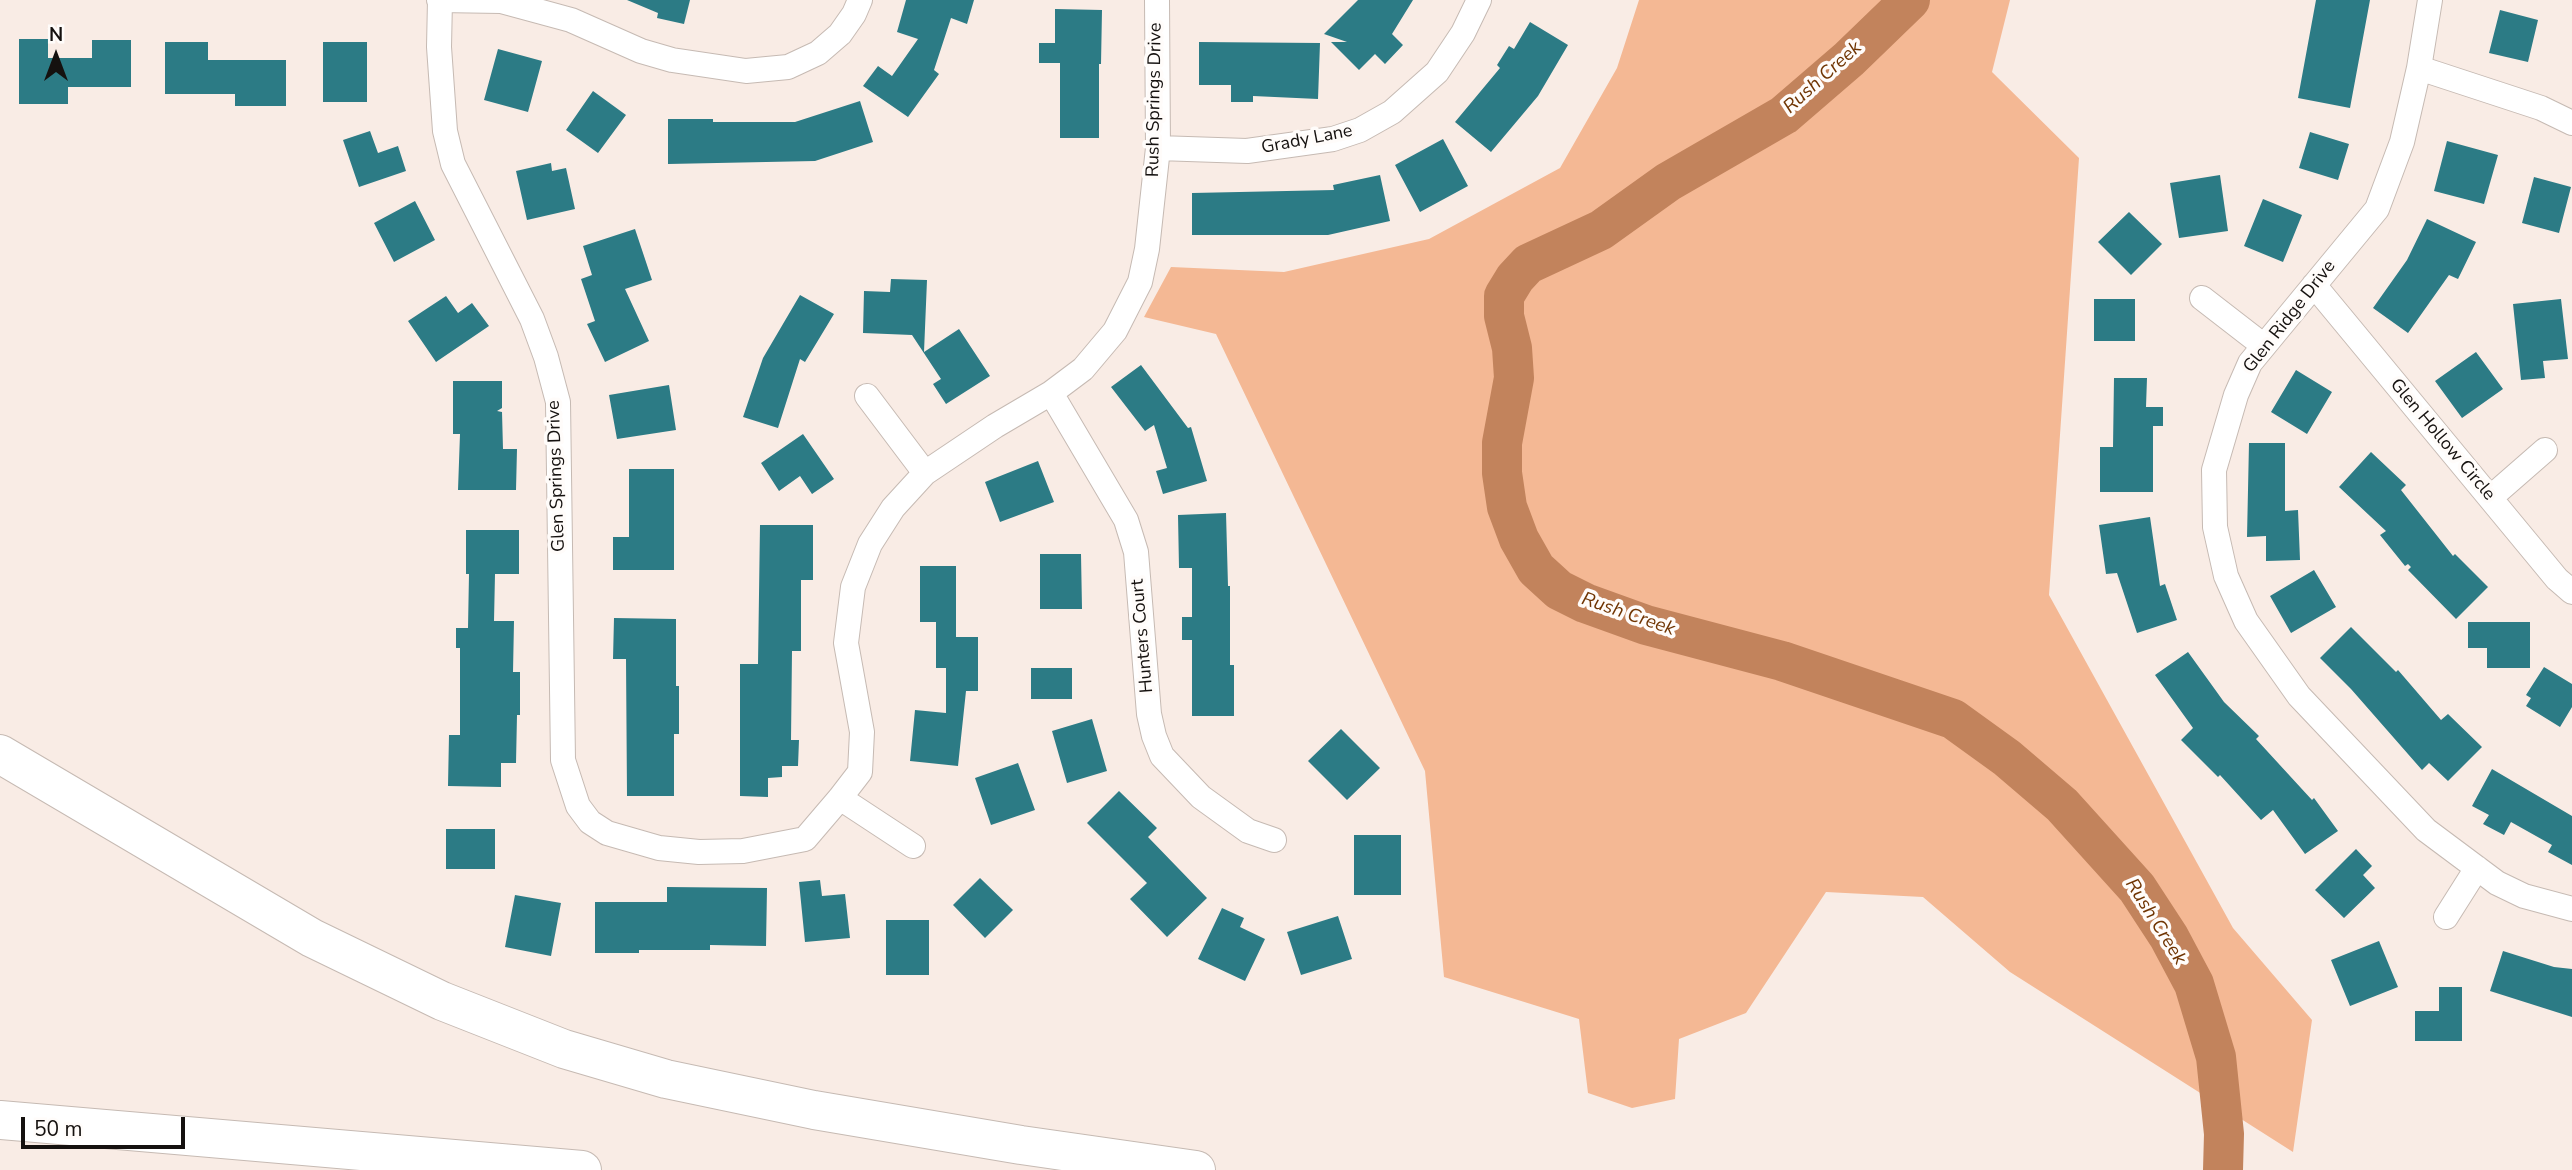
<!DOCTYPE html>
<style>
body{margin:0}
#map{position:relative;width:2572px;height:1170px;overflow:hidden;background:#f9ece5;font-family:"Nunito Sans",sans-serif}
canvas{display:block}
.north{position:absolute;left:21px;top:21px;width:70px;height:70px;-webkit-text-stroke:5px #fffcfa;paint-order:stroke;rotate:0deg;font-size:19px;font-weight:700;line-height:28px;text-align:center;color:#15110f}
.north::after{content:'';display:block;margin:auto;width:24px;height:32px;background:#15110f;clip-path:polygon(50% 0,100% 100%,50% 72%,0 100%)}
.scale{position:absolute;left:21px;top:1117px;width:164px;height:32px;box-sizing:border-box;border:4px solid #15110f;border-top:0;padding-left:9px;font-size:21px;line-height:24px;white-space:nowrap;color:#15110f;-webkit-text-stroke:5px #fffcfa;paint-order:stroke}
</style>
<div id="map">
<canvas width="2572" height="1170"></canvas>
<div class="north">N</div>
<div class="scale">50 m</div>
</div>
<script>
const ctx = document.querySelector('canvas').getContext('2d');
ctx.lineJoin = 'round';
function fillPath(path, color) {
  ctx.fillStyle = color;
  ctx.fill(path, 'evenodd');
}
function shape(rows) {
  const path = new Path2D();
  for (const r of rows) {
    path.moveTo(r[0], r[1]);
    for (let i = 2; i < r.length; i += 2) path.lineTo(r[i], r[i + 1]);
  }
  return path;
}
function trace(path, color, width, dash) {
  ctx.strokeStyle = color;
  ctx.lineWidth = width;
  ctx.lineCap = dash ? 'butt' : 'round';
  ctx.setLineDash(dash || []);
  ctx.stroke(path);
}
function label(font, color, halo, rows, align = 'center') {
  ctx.font = font + ' "Nunito Sans",sans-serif';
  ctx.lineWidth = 7;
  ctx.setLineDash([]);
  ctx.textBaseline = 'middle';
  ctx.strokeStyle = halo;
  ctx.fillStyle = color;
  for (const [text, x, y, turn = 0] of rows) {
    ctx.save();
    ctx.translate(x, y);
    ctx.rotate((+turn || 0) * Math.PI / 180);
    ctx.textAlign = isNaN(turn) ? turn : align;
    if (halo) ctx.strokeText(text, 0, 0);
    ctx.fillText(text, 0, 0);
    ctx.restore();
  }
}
const green = shape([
 [1639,0,2010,0,1992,72,2079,158,2049,595,2233,928,2312,1020,2293,1152,2010,972,1923,897,1826,892,1746,1013,1679,1039,1675,1099,1632,1108,1588,1093,1579,1019,1444,977,1425,771,1216,334,1144,317,1171,267,1284,272,1429,239,1560,168,1617,68]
]);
const river = shape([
 [1910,0,1849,59,1784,115,1668,182,1601,230,1528,264,1515,278,1504,296,1504,316,1512,348,1514,378,1502,443,1502,473,1507,507,1519,539,1536,569,1559,590,1585,603,1646,625,1782,661,1953,719,2007,758,2062,805,2137,888,2169,937,2194,984,2216,1057,2224,1134,2223,1170]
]);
const building = shape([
 [627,0,690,0,684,24,657,18,658,13],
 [906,0,974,0,967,24,951,18,934,70,939,74,908,117,863,86,878,66,892,76,918,39,897,32],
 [1358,0,1413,0,1392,34,1403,45,1385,64,1375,54,1359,70,1331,42,1347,42,1324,34],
 [2316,0,2370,0,2350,108,2298,98],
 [1055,9,1102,10,1101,64,1099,64,1099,138,1060,138,1060,63,1039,63,1039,43,1055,43],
 [2500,10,2538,20,2528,62,2489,53],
 [1530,22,1568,45,1538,96,1491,152,1455,122,1500,68,1497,65,1509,46,1514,49],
 [19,39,48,39,48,58,92,58,92,40,131,40,131,87,68,87,68,104,19,104],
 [165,42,208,42,208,60,286,60,286,106,235,106,235,94,165,94],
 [323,42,367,42,367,102,323,102],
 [1199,42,1320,43,1318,99,1253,96,1253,102,1231,102,1231,85,1199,85],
 [498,49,542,61,528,112,484,100],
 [593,91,626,115,598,153,566,130],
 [860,101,873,142,815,161,668,164,668,119,713,119,713,122,795,122],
 [370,131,378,153,398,146,406,171,359,187,343,140],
 [2310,132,2349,144,2338,180,2299,168],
 [1443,139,1468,186,1420,212,1395,165],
 [2447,141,2498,155,2484,204,2434,191],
 [551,163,552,171,566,168,575,209,527,220,516,171],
 [1380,175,1390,221,1328,235,1192,235,1192,193,1334,190,1333,185],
 [2220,175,2228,231,2179,238,2170,183],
 [2534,177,2571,187,2559,233,2522,223],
 [2263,199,2302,215,2283,262,2244,246],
 [415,201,435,240,394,262,374,223],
 [2129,212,2162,244,2131,275,2098,242],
 [2427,219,2476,242,2458,279,2449,275,2408,333,2373,308,2407,260],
 [635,229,652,280,625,289,649,341,605,362,587,324,595,321,581,279,592,275,583,246],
 [891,279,927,280,924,352,959,329,990,376,946,404,933,384,941,379,912,335,863,333,864,291,890,292],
 [800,295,834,314,805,362,800,359,778,428,743,417,763,358],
 [446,296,458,313,472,303,489,326,436,362,408,321],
 [2094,299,2135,299,2135,341,2094,341],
 [2561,299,2568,359,2543,361,2545,378,2521,380,2513,304],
 [2476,352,2503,389,2462,418,2435,381],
 [1141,365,1188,428,1191,427,1207,481,1163,494,1156,471,1167,468,1154,425,1145,431,1111,387],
 [2296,370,2332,392,2307,434,2271,412],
 [2114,378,2147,378,2146,407,2163,407,2163,426,2153,426,2153,492,2100,492,2100,447,2113,447],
 [453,381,502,381,502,408,497,411,502,412,503,449,517,449,516,490,458,490,460,434,453,434],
 [669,385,676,430,617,439,609,395],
 [803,434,834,479,812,494,800,476,779,491,761,463],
 [2249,443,2285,443,2285,511,2298,510,2300,560,2266,561,2266,536,2247,537],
 [2371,452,2406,485,2401,490,2453,556,2455,554,2488,587,2456,619,2408,570,2411,567,2408,564,2405,566,2380,535,2386,531,2339,487],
 [1038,461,1054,502,1000,522,985,482],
 [629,469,674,469,674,570,613,570,613,537,629,537],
 [1226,513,1228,586,1230,586,1230,665,1234,665,1234,716,1192,716,1192,640,1182,640,1182,617,1192,617,1192,568,1179,568,1178,515],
 [2150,517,2160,586,2165,584,2177,620,2137,633,2117,573,2106,574,2099,525],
 [760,525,813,525,813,580,801,580,801,651,792,651,791,740,799,740,798,766,782,766,782,777,768,778,768,797,740,796,740,664,758,664],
 [466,530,519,530,519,574,495,574,494,621,514,621,513,672,520,672,520,715,517,715,516,763,501,763,501,787,448,786,449,735,460,735,460,648,456,648,456,628,468,628,469,574,466,574],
 [1040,554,1081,554,1082,609,1040,609],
 [920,566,956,566,956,637,978,637,978,691,966,691,958,766,910,761,915,710,946,713,946,668,936,668,936,622,920,622],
 [2314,570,2336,607,2291,633,2270,596],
 [614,618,676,619,676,686,679,686,679,734,674,734,674,796,627,796,626,659,613,659],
 [2468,622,2530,622,2530,668,2487,668,2487,648,2468,648],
 [2351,627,2396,672,2398,670,2441,720,2448,714,2482,747,2448,781,2429,763,2422,770,2351,689,2320,658],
 [2188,652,2224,702,2259,736,2256,739,2312,800,2314,798,2338,831,2305,854,2273,810,2261,820,2220,775,2218,777,2181,740,2193,728,2155,675],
 [2544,667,2572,684,2572,707,2560,727,2526,706,2531,698,2526,695],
 [1031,668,1072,668,1072,699,1031,699],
 [1092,719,1107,771,1067,783,1052,731],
 [1341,729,1380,768,1347,800,1308,761],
 [1018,763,1035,810,991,825,975,778],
 [2492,769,2572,816,2572,865,2548,852,2552,845,2511,822,2504,835,2483,824,2489,815,2472,806],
 [1119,791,1157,828,1148,837,1207,898,1167,937,1130,899,1147,883,1087,823],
 [446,829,495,829,495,869,446,869],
 [1354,835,1401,835,1401,895,1354,895],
 [2356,849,2372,866,2363,875,2375,888,2344,918,2315,890],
 [980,878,1013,910,985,938,953,905],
 [820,880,822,896,845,894,850,938,805,942,799,882],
 [667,887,767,888,766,946,710,945,710,950,639,950,639,953,595,953,595,902,667,902],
 [515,895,561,903,551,956,505,947],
 [1222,908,1244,918,1240,927,1265,939,1245,981,1198,959],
 [1338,916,1352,959,1301,975,1287,932],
 [886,920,929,920,929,975,886,975],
 [2379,941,2398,987,2350,1006,2331,960],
 [2503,951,2554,967,2572,969,2572,1017,2490,991],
 [2439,987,2462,987,2462,1041,2415,1041,2415,1011,2439,1011]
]);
const minor = shape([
 [439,0,501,1,571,20,641,51,672,60,746,71,788,67,818,53,840,34,854,14,860,0],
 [440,0,439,47,445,131,453,164,532,319,546,357,558,402,563,760,578,806,590,822,607,833,659,848,699,852,743,851,805,839,840,798,860,772,862,732,846,643,853,587,870,544,893,508,925,473,995,426,1051,393,1083,369,1115,331,1140,282,1147,249,1158,148,1157,0],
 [2430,0,2419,68,2402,142,2377,209,2250,363,2236,395,2214,470,2215,527,2226,576,2246,621,2299,696,2426,830,2497,883,2524,896,2572,909],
 [2419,68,2541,108,2572,123],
 [1158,148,1247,151,1333,139,1360,130,1392,112,1437,72,1463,33,1479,0],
 [2314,285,2557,579,2572,592],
 [2202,298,2264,346],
 [1051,393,1126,520,1136,552,1149,714,1154,736,1162,756,1201,797,1248,831,1274,840],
 [867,396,925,473],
 [2490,498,2545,450],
 [840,798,913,846],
 [2446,917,2477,868]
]);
const motorway = shape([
 [0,754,312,938,442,1001,564,1049,666,1079,814,1110,1021,1145,1196,1170],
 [0,1120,582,1170]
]);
const streetNames = [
 ["Rush Springs Drive",1155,100,-89],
 ["Grady Lane",1307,140,-11],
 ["Glen Ridge Drive",2290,317,-52],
 ["Glen Hollow Circle",2442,440,50],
 ["Glen Springs Drive",557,476,-92],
 ["Hunters Court",1143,636,-95]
];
const waterNames = [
 ["Rush Creek",1823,78,-42],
 ["Rush Creek",1628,615,19],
 ["Rush Creek",2155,922,58]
];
fillPath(green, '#f4b894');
trace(river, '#c2835c', 40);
fillPath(building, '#2c7b85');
trace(minor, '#c6bab3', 26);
trace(motorway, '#c6bab3', 40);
trace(minor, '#fff', 24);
trace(motorway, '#fff', 38);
label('18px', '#15110f', '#fffcfa', streetNames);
label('italic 19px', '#703503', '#fffcfa', waterNames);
</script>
